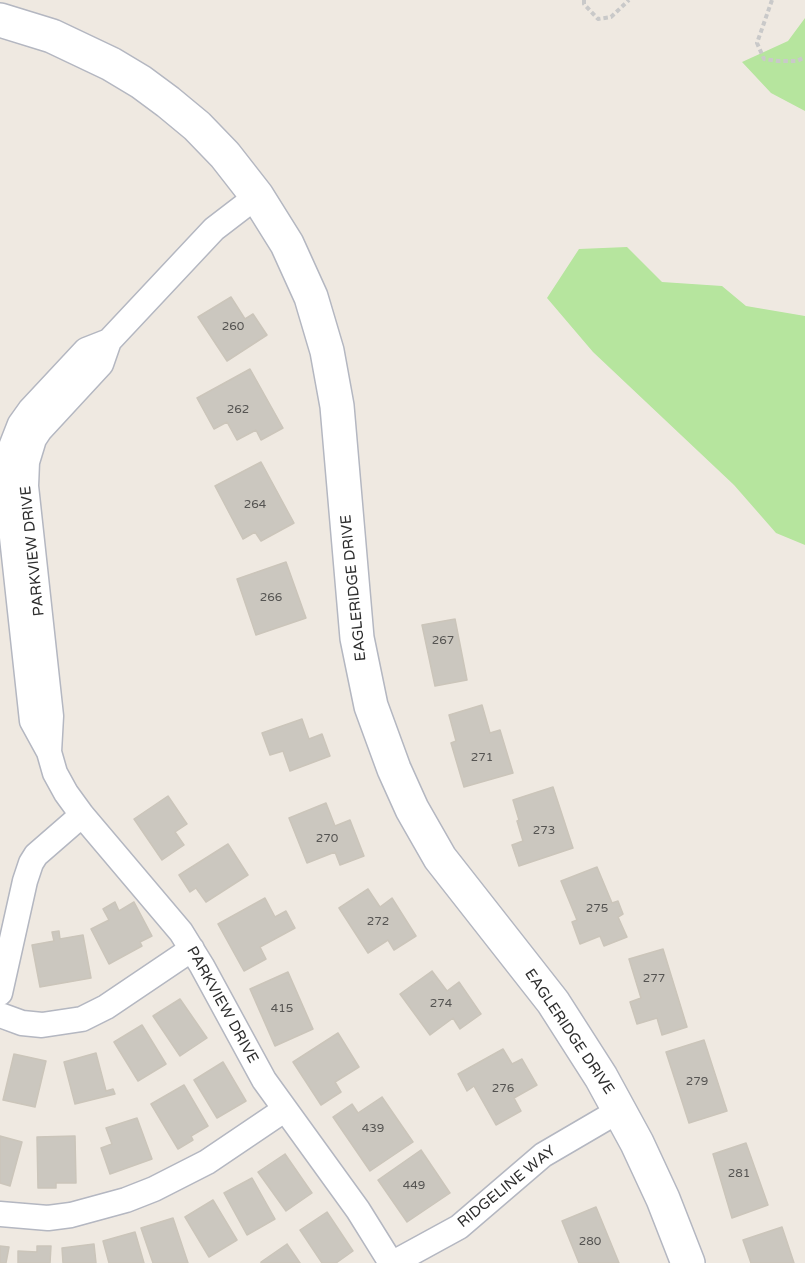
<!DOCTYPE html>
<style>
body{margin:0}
canvas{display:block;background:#efe9e1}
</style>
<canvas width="805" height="1263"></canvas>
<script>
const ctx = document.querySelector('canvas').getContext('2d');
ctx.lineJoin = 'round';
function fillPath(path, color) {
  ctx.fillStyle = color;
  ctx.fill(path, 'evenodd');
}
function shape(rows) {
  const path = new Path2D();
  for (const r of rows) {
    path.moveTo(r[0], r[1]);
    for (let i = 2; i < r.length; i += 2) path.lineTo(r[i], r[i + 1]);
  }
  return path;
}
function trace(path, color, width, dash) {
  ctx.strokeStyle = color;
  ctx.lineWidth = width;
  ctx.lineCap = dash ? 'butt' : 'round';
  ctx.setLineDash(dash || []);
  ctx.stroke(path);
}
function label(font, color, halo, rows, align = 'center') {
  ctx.font = font + ' "Varela Round",sans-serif';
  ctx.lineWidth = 6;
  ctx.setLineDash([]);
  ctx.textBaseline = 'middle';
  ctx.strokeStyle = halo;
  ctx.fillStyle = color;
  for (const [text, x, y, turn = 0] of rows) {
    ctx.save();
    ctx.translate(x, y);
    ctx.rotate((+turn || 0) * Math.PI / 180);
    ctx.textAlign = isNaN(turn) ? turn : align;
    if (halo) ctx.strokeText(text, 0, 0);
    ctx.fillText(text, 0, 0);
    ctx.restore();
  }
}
const green = shape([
 [805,18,805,111,771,93,742,62,788,41],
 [627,247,662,282,722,286,746,306,805,316,805,545,776,533,734,485,593,352,547,298,579,249]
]);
const building = shape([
 [231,297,245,319,253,314,267,335,227,361,198,317,231,297],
 [250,369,283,428,261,440,256,430,237,440,227,422,214,429,197,398,250,369],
 [261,462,294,523,261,541,255,532,243,539,215,486,261,462],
 [286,562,306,618,256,635,237,579,286,562],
 [455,619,467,680,435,686,422,625,455,619],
 [482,705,490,733,500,730,513,773,464,787,451,743,456,741,449,715,482,705],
 [302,719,309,739,322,734,330,756,290,771,283,751,270,755,262,733,302,719],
 [553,787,573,848,519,866,512,845,523,841,517,821,519,820,513,800,553,787],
 [168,796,187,824,175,832,184,845,162,860,134,819,168,796],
 [326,803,335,826,350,820,364,856,340,865,335,852,307,863,289,818,326,803],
 [228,844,248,875,206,902,196,888,190,892,179,875,228,844],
 [597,867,612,903,618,901,623,914,618,917,627,937,604,946,600,936,580,944,572,922,577,920,561,881,597,867],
 [368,889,380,907,392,898,416,936,394,950,388,940,368,953,339,908,368,889],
 [265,898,275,917,286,911,295,928,260,947,266,959,244,971,218,924,265,898],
 [115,902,119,911,134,902,152,936,140,942,142,946,109,964,91,929,109,920,103,909,115,902],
 [59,931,60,939,83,935,91,978,40,987,32,945,54,941,52,932,59,931],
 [663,949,687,1027,662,1035,657,1018,637,1024,630,1002,641,998,629,959,663,949],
 [432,971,447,991,459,982,481,1014,460,1029,453,1018,430,1035,400,994,432,971],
 [288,972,313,1029,275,1046,250,989,288,972],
 [180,999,207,1038,180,1056,153,1016,180,999],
 [142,1025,166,1064,138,1081,114,1042,142,1025],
 [338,1033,359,1067,335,1082,341,1092,321,1105,293,1062,338,1033],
 [704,1040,727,1111,689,1123,666,1052,704,1040],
 [503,1049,512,1064,522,1059,537,1085,514,1098,521,1111,496,1125,474,1086,467,1091,458,1074,503,1049],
 [96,1053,106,1091,113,1089,115,1094,75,1104,64,1062,96,1053],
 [14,1054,46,1061,35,1107,3,1100,14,1054],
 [223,1062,246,1101,217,1118,194,1080,223,1062],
 [184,1085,208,1126,191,1136,193,1140,178,1149,151,1104,184,1085],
 [382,1097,413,1142,370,1171,333,1117,352,1104,358,1113,382,1097],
 [137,1118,152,1159,110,1174,101,1148,112,1144,106,1128,137,1118],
 [0,1136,22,1142,10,1186,0,1183,0,1136],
 [75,1136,76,1183,56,1183,56,1188,38,1188,37,1137,75,1136],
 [746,1143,768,1205,732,1218,713,1154,746,1143],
 [421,1150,450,1193,407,1222,378,1180,421,1150],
 [285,1154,312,1193,286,1211,258,1172,285,1154],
 [252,1178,275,1219,247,1235,224,1193,252,1178],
 [213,1200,237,1240,209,1257,185,1217,213,1200],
 [596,1207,619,1263,579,1263,562,1221,596,1207],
 [327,1212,353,1251,336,1263,322,1263,300,1230,327,1212],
 [173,1218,188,1263,153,1263,141,1228,173,1218],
 [782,1227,794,1263,751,1263,743,1240,782,1227],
 [135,1232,144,1263,109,1263,103,1241,135,1232],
 [94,1244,96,1263,63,1263,62,1248,94,1244],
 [287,1244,300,1263,261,1263,261,1262,287,1244],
 [0,1246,9,1247,6,1263,0,1263,0,1246],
 [37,1246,51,1246,50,1263,18,1263,18,1251,37,1252,37,1246]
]);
const path = shape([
 [584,0,584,4,598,19,611,17,629,0],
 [772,0,757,43,764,59,778,61,797,61,805,57]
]);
const minor = shape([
 [109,341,86,350,30,410,20,424,9,452,6,466,7,491,32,721,49,752,55,773,66,793,82,815,181,932,202,966,264,1080,358,1210,391,1263],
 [49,752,51,716,26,486,27,462,34,439,40,430,101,364,109,341,214,229,257,196],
 [0,993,25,881,31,863,36,855,82,815],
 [0,1015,22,1023,42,1025,82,1019,106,1007,192,949],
 [0,1214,48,1218,71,1215,126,1200,154,1189,207,1162,284,1110],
 [393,1263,459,1227,543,1155,620,1110]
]);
const secondary = shape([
 [0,20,52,36,111,64,141,82,168,102,197,126,225,155,257,196,287,244,311,297,327,351,337,406,357,638,371,706,394,769,412,809,440,858,553,1002,601,1077,637,1143,663,1199,688,1263]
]);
const numberNames = [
 ["260",233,327],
 ["262",238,410],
 ["264",255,505],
 ["266",271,598],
 ["267",443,641],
 ["271",482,758],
 ["273",544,831],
 ["270",327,839],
 ["275",597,909],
 ["272",378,922],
 ["277",654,979],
 ["274",441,1004],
 ["415",282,1009],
 ["279",697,1082],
 ["276",503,1089],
 ["439",373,1129],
 ["281",739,1174],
 ["449",414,1186],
 ["280",590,1242]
];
const streetNames = [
 ["PARKVIEW DRIVE",33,551,-96],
 ["EAGLERIDGE DRIVE",354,588,-96],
 ["PARKVIEW DRIVE",222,1005,61],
 ["EAGLERIDGE DRIVE",569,1032,56],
 ["RIDGELINE WAY",507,1187,-39]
];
fillPath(green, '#b6e59e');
fillPath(building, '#cbc7bf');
trace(building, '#cbc5ba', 1.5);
trace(minor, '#b4b7c1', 27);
trace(secondary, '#b4b7c1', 36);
trace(path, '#c9c9c9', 4, [4.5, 3]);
trace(minor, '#fff', 24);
trace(secondary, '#fff', 33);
label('12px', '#555452', null, numberNames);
label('15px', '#2e2e2e', '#fff', streetNames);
</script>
